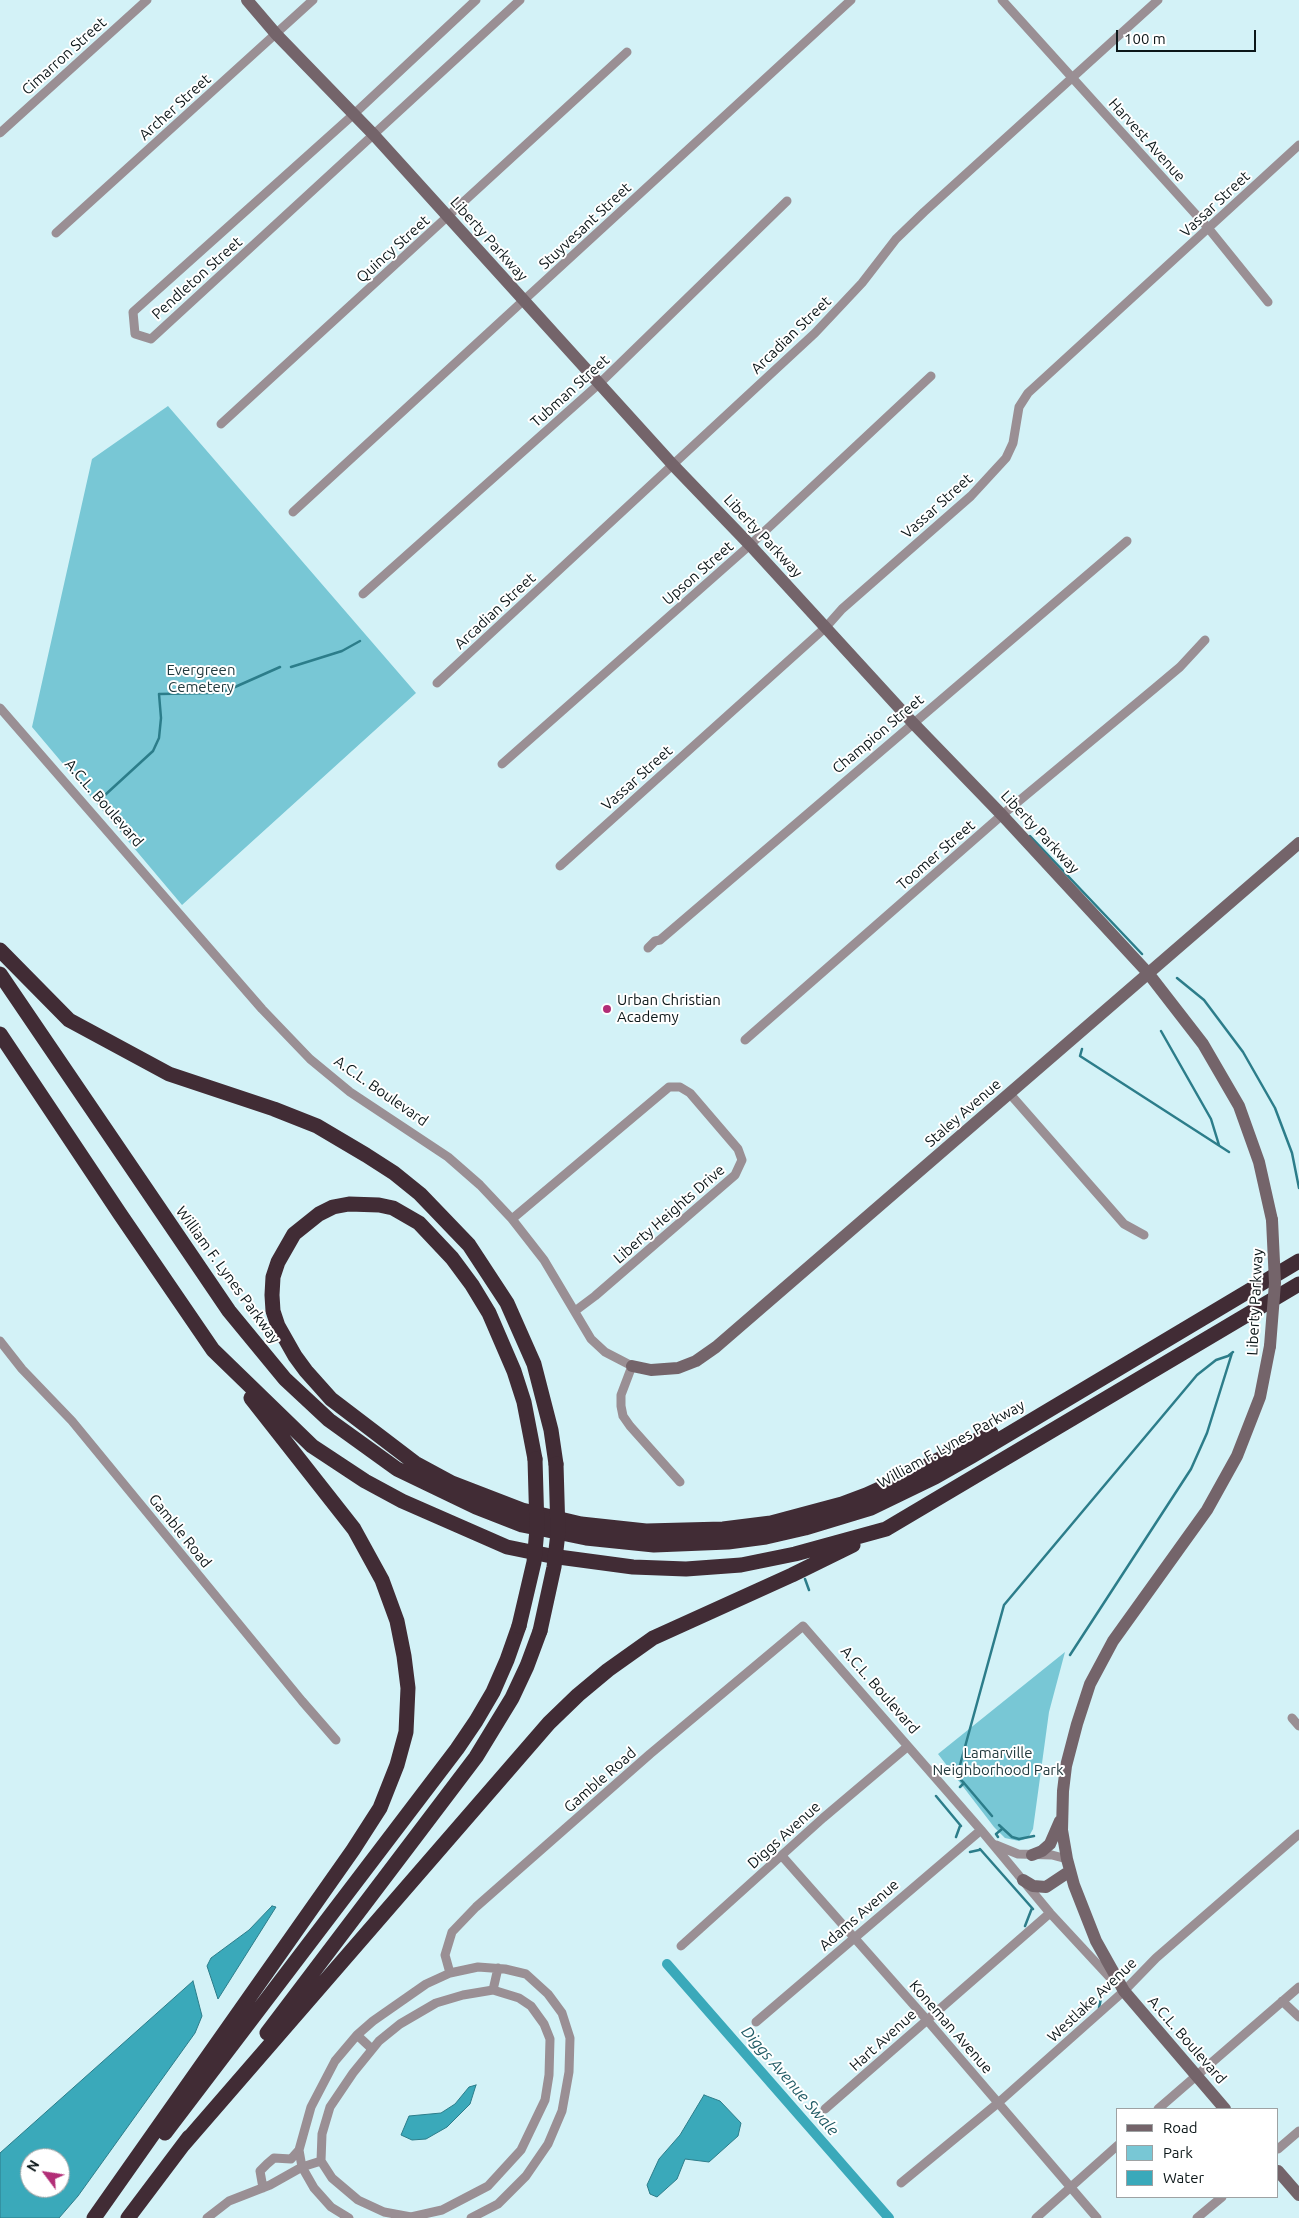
<!DOCTYPE html>
<style>
body{margin:0}
#map{position:relative;width:1299px;height:2218px;overflow:hidden;background:#d3f2f7;font-family:Ubuntu,sans-serif}
canvas{display:block}
.legend{position:absolute;left:1116px;top:2108px;width:162px;height:90px;box-sizing:border-box;background:#fff;border:1px solid #9ea2a3;margin:0;padding:6px 9px;list-style:none;font-size:15px;color:#0c1719}
.legend li{display:flex;align-items:center;gap:10px;height:25px}
.legend b{width:25px;border:1px solid #9ea2a3}
.north{position:absolute;left:20px;top:2148px;width:50px;height:50px;box-sizing:border-box;background:#fff;border:1px solid #9ea2a3;border-radius:50%;rotate:301deg;font-size:14px;font-weight:700;line-height:20px;text-align:center;color:#0c1719}
.north::after{content:'';display:block;margin:auto;width:18px;height:22px;background:#b22e77;clip-path:polygon(50% 0,100% 100%,50% 72%,0 100%)}
.scale{position:absolute;left:1116px;top:30px;width:140px;height:22px;box-sizing:border-box;border:2px solid #0c1719;border-top:0;padding-left:6px;font-size:15px;line-height:18px;white-space:nowrap;color:#0c1719;-webkit-text-stroke:4px #fff;paint-order:stroke}
</style>
<div id="map">
<canvas width="1299" height="2218"></canvas>
<ul class="legend">
<li><b style="height:6px;background:#74646a"></b>Road</li>
<li><b style="height:14px;background:#78c7d5"></b>Park</li>
<li><b style="height:14px;background:#3aa9ba"></b>Water</li>
</ul>
<div class="north">N</div>
<div class="scale">100 m</div>
</div>
<script>
const ctx = document.querySelector('canvas').getContext('2d');
ctx.lineJoin = 'round';
function fillPath(path, color) {
  ctx.fillStyle = color;
  ctx.fill(path, 'evenodd');
}
function shape(rows) {
  const path = new Path2D();
  for (const r of rows) {
    path.moveTo(r[0], r[1]);
    for (let i = 2; i < r.length; i += 2) path.lineTo(r[i], r[i + 1]);
  }
  return path;
}
function trace(path, color, width, dash) {
  ctx.strokeStyle = color;
  ctx.lineWidth = width;
  ctx.lineCap = dash ? 'butt' : 'round';
  ctx.setLineDash(dash || []);
  ctx.stroke(path);
}
function label(font, color, halo, rows, align = 'center') {
  ctx.font = font + ' Ubuntu,sans-serif';
  ctx.lineWidth = 4;
  ctx.setLineDash([]);
  ctx.textBaseline = 'middle';
  ctx.strokeStyle = halo;
  ctx.fillStyle = color;
  for (const [text, x, y, turn = 0] of rows) {
    ctx.save();
    ctx.translate(x, y);
    ctx.rotate((+turn || 0) * Math.PI / 180);
    ctx.textAlign = isNaN(turn) ? turn : align;
    if (halo) ctx.strokeText(text, 0, 0);
    ctx.fillText(text, 0, 0);
    ctx.restore();
  }
}
const green = shape([
 [168,406,416,693,182,905,32,727,92,459],
 [1065,1652,1049,1712,1033,1829,1028,1838,1019,1841,1005,1838,994,1827,938,1754]
]);
const water = shape([
 [272,1906,276,1907,218,1999,207,1966,211,1958,249,1930,272,1906],
 [193,1981,202,2016,195,2033,78,2196,59,2218,0,2218,0,2153,193,1981],
 [30,2158,60,2158,60,2188,30,2188,30,2158],
 [476,2085,470,2104,447,2127,426,2139,412,2140,401,2135,409,2116,441,2113,455,2104,469,2087,476,2085],
 [704,2095,720,2101,741,2123,738,2136,709,2162,685,2159,677,2179,657,2197,650,2194,647,2185,659,2159,680,2135,704,2095]
]);
const stream = shape([
 [291,667,342,651,360,641],
 [226,691,280,667],
 [105,795,153,751,159,738,161,718,159,694,213,693],
 [1030,836,1142,954],
 [1177,978,1204,1000,1243,1052,1275,1108,1292,1153,1299,1188],
 [1161,1031,1211,1119,1219,1145],
 [1082,1049,1080,1056,1229,1152],
 [805,1579,809,1590],
 [1070,1655,1191,1469,1207,1433,1232,1353],
 [964,1783,992,1816],
 [960,1787,964,1783,961,1780,960,1765,1004,1605,1197,1375,1216,1360,1228,1356,1233,1352],
 [936,1796,961,1826],
 [999,1825,1012,1837,1019,1839,1034,1836],
 [956,1837,960,1826],
 [998,1837,996,1834,1002,1829],
 [980,1849,1033,1909],
 [970,1852,979,1850],
 [1025,1926,1032,1908],
 [1099,2008,1103,1989]
]);
const canal = shape([
 [667,1964,889,2218]
]);
const street = shape([
 [476,0,354,114,133,312,135,334,151,339,520,0],
 [1002,0,1209,229,1268,302],
 [0,133,147,0],
 [56,233,313,0],
 [221,424,627,52],
 [293,512,851,0],
 [363,594,600,383,787,201],
 [437,683,815,333,862,283,896,239,924,212,1158,0],
 [0,708,262,1009,310,1059,350,1092,448,1157,480,1185,512,1219,544,1260,591,1339,605,1352,632,1366,621,1395,621,1406,623,1416,630,1426,680,1482],
 [502,764,750,545,931,376],
 [560,866,826,627,842,609,971,496,1006,458,1013,443,1019,407,1028,393,1299,145],
 [648,948,655,941,660,940,1127,541],
 [745,1040,1002,815,1155,688,1180,667,1205,640],
 [1010,1094,1124,1224,1144,1235],
 [512,1219,669,1087,680,1087,690,1093,738,1149,742,1160,735,1175,595,1296,575,1311],
 [0,1341,22,1369,72,1421,302,1701,336,1740],
 [1292,1718,1299,1726],
 [996,1845,1018,1854,1052,1855,1067,1859],
 [782,1856,927,2020,1097,2218],
 [681,1946,823,1818,907,1747],
 [450,1973,445,1955,452,1932,476,1907,650,1754,803,1626,981,1830,1050,1913,1114,1982],
 [493,1990,519,1998,531,2006,544,2024,550,2039,549,2075,545,2100,521,2150,488,2186,442,2210,411,2217,384,2212,358,2200,332,2178,321,2161,322,2134,330,2107,353,2073,379,2041,400,2024,436,2003,463,1995,493,1990],
 [493,1990,498,1968],
 [1282,2001,1299,2017],
 [756,2022,981,1830],
 [357,2035,372,2049],
 [825,2109,1050,1913],
 [1158,2109,1299,1987],
 [1278,2149,1299,2131],
 [901,2183,998,2103,1124,1991,1156,1958,1299,1834],
 [263,2188,260,2171,267,2164,274,2158,291,2159,299,2150],
 [207,2218,229,2201,270,2185,302,2167,321,2161],
 [349,2218,331,2207,314,2188,302,2167,299,2150,311,2107,335,2061,357,2035,373,2021,426,1984,450,1973,478,1967,505,1969,526,1974,548,1994,562,2013,570,2038,569,2072,562,2111,548,2144,526,2176,498,2204,471,2218],
 [1036,2218,1118,2145],
 [1197,2218,1222,2197]
]);
const secondary = shape([
 [247,0,276,34,374,135,673,465,750,545,913,723,1002,815,1148,973,1203,1044,1239,1106,1259,1162,1272,1220],
 [632,1366,651,1370,678,1368,696,1361,716,1347,1299,843],
 [1032,1855,1042,1851,1050,1844,1060,1821],
 [1023,1880,1033,1886,1046,1887,1070,1871],
 [1225,2109,1124,1991,1096,1941,1074,1885,1067,1859,1062,1830,1063,1791,1066,1766,1077,1724,1090,1684,1113,1641,1207,1510,1237,1456,1260,1397,1270,1346],
 [1278,2171,1299,2195]
]);
const highway = shape([
 [0,950,69,1020,169,1074,274,1109,317,1126,366,1155,394,1173,420,1194,469,1245,507,1303,534,1364,551,1430,556,1464],
 [0,974,229,1311,285,1379,329,1420,397,1469,476,1507,522,1525,547,1530,586,1538,654,1545,728,1542,766,1537,805,1528,871,1508,935,1477,972,1456,1299,1261],
 [0,1034,120,1214,213,1350,312,1446,365,1481,402,1501,507,1547,551,1556,633,1567,686,1569,741,1565,795,1554,886,1529,1299,1284],
 [535,1459,524,1402,514,1371,489,1313,472,1285,452,1258,419,1223,393,1208,379,1205,349,1204,333,1207,319,1214,294,1234,278,1262,273,1277,272,1295,273,1311,278,1326,295,1356,306,1371,331,1399,415,1463,452,1483,522,1510,581,1524,646,1531,723,1529,771,1523,842,1504,866,1495,897,1481,991,1433],
 [267,2033,476,1757,512,1698,527,1666,540,1631],
 [165,2133,457,1749,476,1721,493,1692,507,1660,519,1626],
 [183,2145,549,1723,578,1695,608,1670,653,1638,792,1575,853,1545],
 [94,2218,353,1850,380,1808,397,1765,406,1732,408,1688,404,1656,397,1621,382,1580,354,1529,251,1398],
 [128,2218,189,2137]
]);
const secondaryBridge = shape([
 [1270,1346,1275,1283,1272,1220]
]);
const highwayBridge = shape([
 [519,1626,534,1562,537,1529,535,1459],
 [540,1631,554,1567,558,1533,556,1464]
]);
const markers = [
 [607,1009,5,"#b22e77"]
];
const streetNames = [
 ["Cimarron Street",64,56,-42],
 ["Archer Street",175,107,-42],
 ["Harvest Avenue",1147,140,48],
 ["Vassar Street",1215,204,-43],
 ["Stuyvesant Street",585,226,-43],
 ["Liberty Parkway",489,239,48],
 ["Quincy Street",393,249,-42],
 ["Pendleton Street",197,278,-42],
 ["Arcadian Street",791,335,-44],
 ["Tubman Street",570,391,-42],
 ["Vassar Street",937,506,-42],
 ["Liberty Parkway",763,536,47],
 ["Upson Street",698,573,-41],
 ["Arcadian Street",495,611,-43],
 ["Champion Street",878,734,-40],
 ["Vassar Street",637,778,-42],
 ["A.C.L. Boulevard",104,803,49],
 ["Liberty Parkway",1040,832,47],
 ["Toomer Street",936,855,-41],
 ["A.C.L. Boulevard",381,1091,35],
 ["Staley Avenue",963,1113,-41],
 ["Liberty Heights Drive",669,1214,-41],
 ["William F. Lynes Parkway",228,1275,54],
 ["Liberty Parkway",1255,1302,-87],
 ["William F. Lynes Parkway",951,1444,-29],
 ["Gamble Road",180,1531,51],
 ["A.C.L. Boulevard",880,1690,49],
 ["Gamble Road",600,1780,-41],
 ["Diggs Avenue",784,1835,-42],
 ["Adams Avenue",859,1915,-41],
 ["Westlake Avenue",1092,2000,-43],
 ["Koneman Avenue",951,2027,49],
 ["Hart Avenue",883,2040,-42],
 ["A.C.L. Boulevard",1187,2040,49]
];
const parkNames = [
 ["Evergreen",201,670],
 ["Cemetery",201,687],
 ["Lamarville",998,1753],
 ["Neighborhood Park",998,1770]
];
const poiNames = [
 ["Urban Christian",617,1000],
 ["Academy",617,1017]
];
const waterNames = [
 ["Diggs Avenue Swale",790,2081,49]
];
fillPath(green, '#78c7d5');
fillPath(water, '#3aa9ba');
trace(water, '#2c7d8a', 1);
trace(stream, '#2c7d8a', 2.5);
trace(canal, '#3aa9ba', 10);
trace(street, '#9a8f94', 9);
trace(secondary, '#74646a', 12);
trace(highway, '#412c35', 15);
trace(secondaryBridge, '#74646a', 12);
trace(highwayBridge, '#412c35', 15);
for (const [x, y, r, color] of markers) {
  const dot = new Path2D();
  dot.arc(x, y, r, 0, 2 * Math.PI);
  ctx.fillStyle = color;
  ctx.fill(dot);
  trace(dot, '#fff', 2);
}
label('15px', '#0c1719', '#fff', streetNames);
label('15px', '#223b3f', '#fff', parkNames);
label('15px', '#0c1719', '#fff', poiNames, 'left');
label('italic 16px', '#225d67', '#fff', waterNames);
</script>
